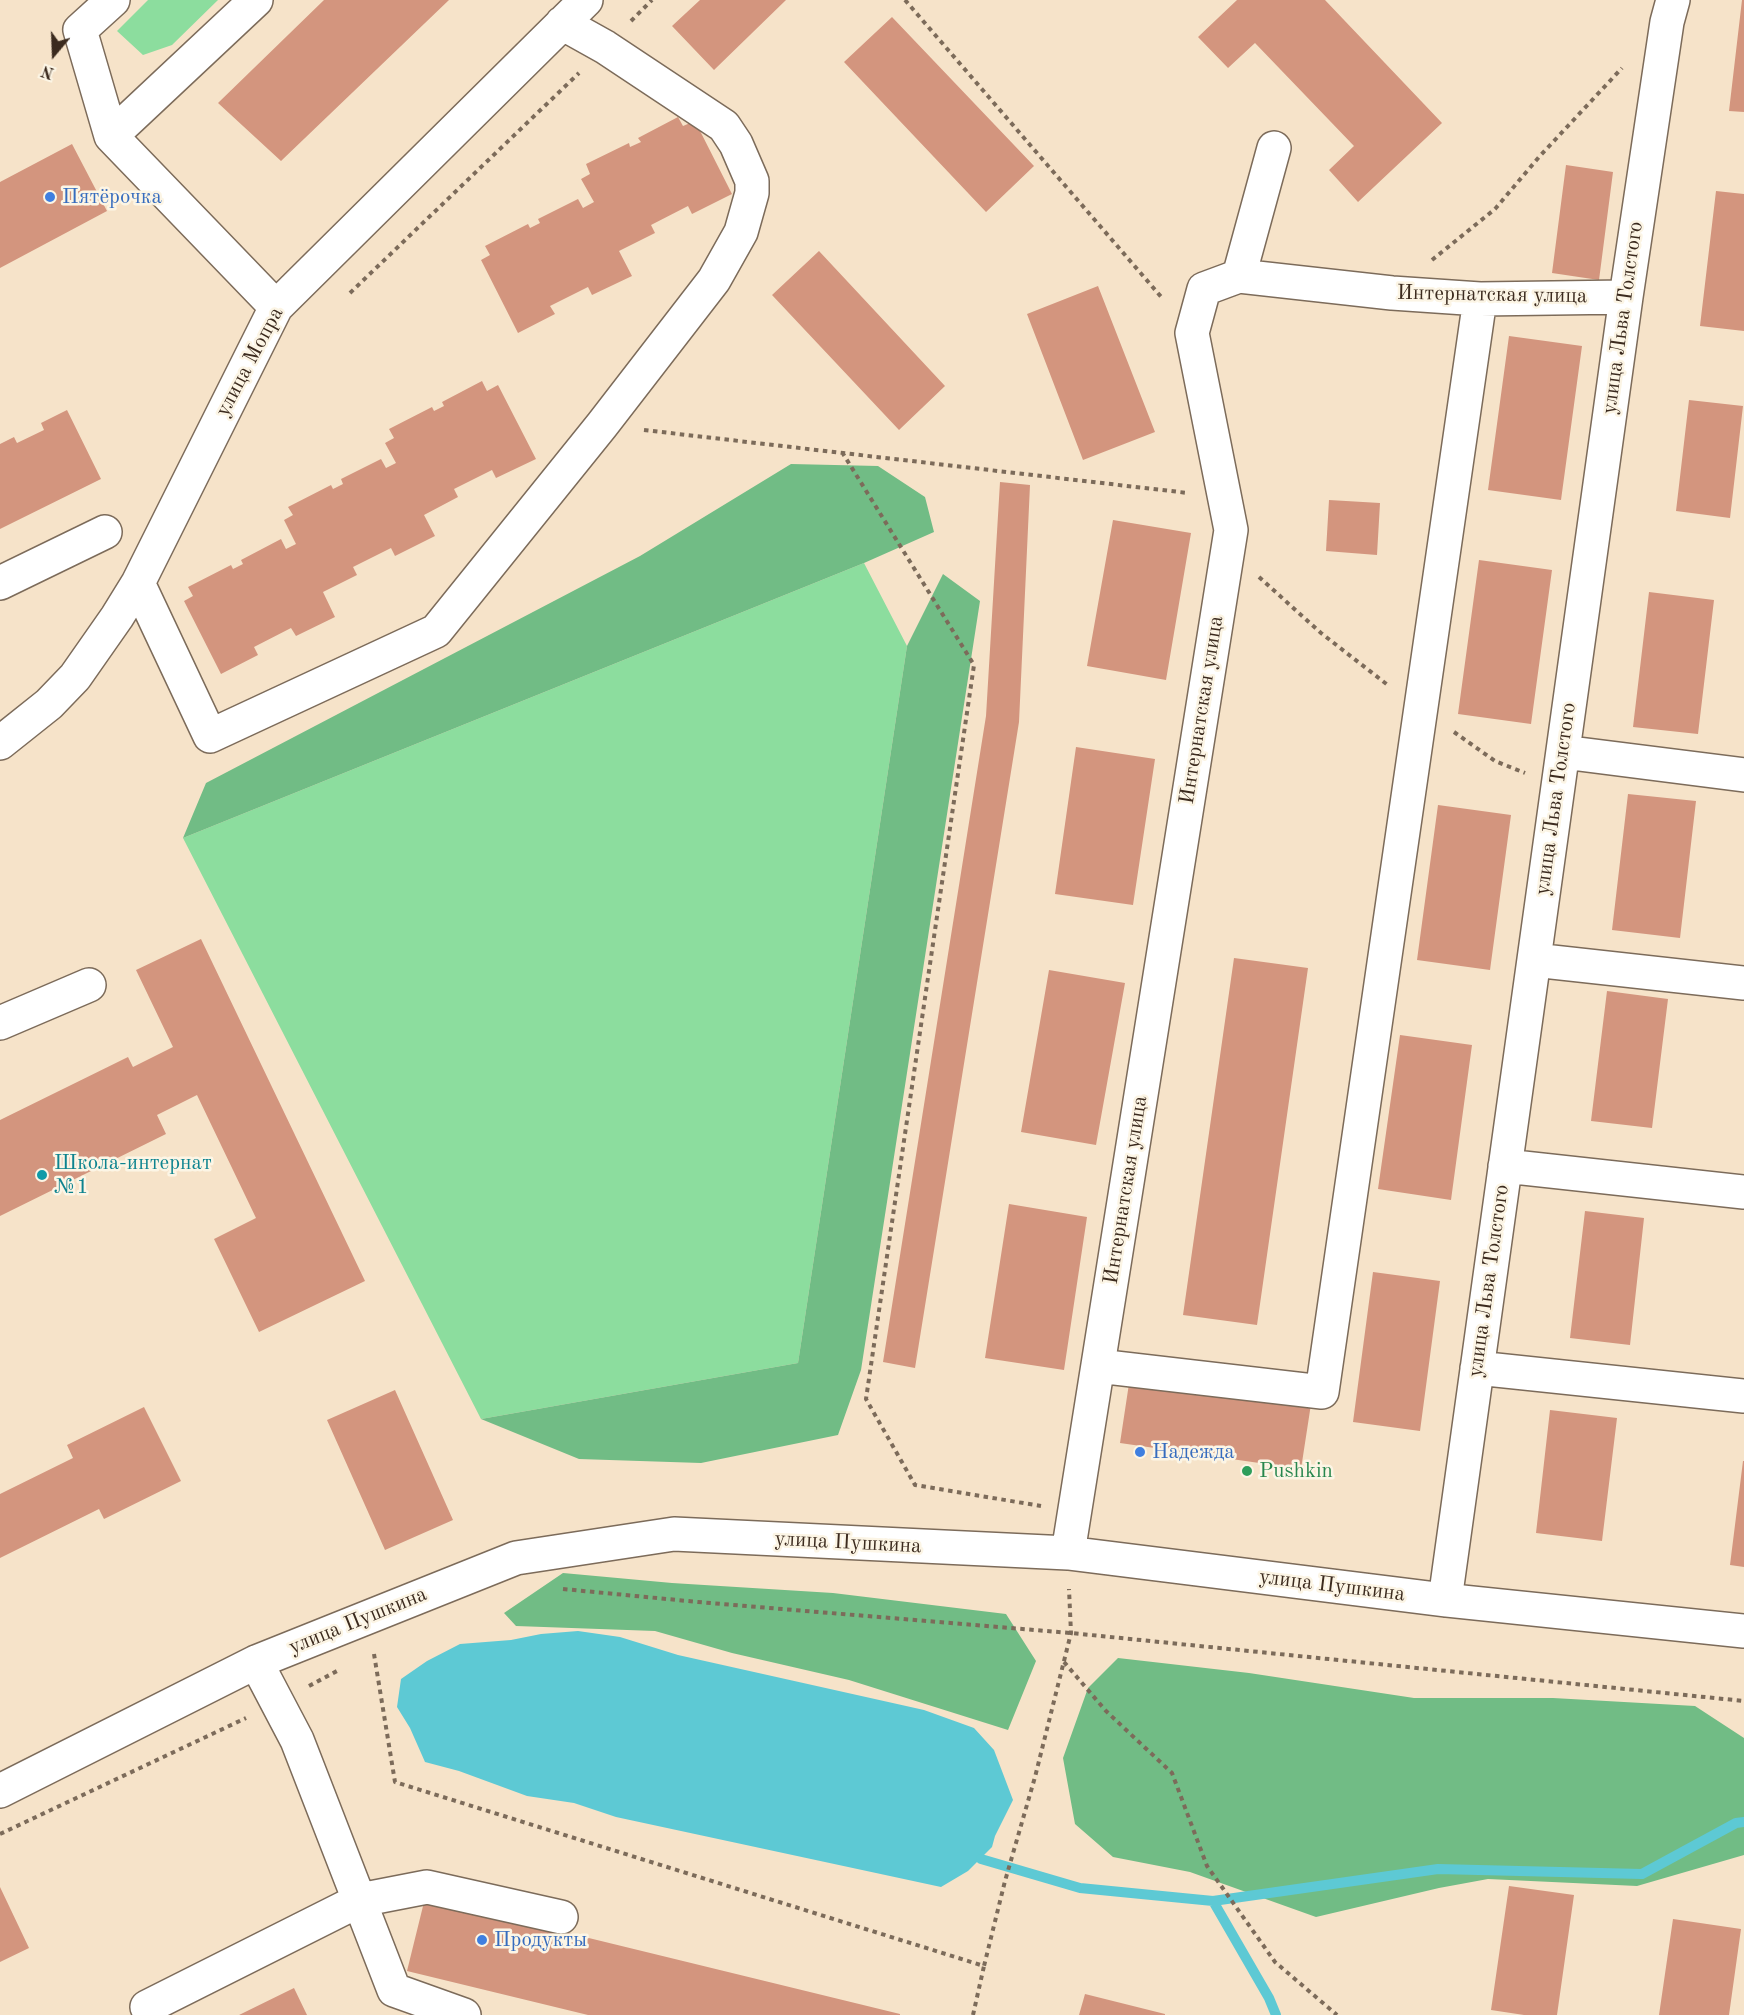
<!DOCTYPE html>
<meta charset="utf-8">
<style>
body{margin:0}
#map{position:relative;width:1744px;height:2015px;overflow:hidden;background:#f6e3c9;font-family:"Old Standard TT",serif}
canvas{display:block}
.north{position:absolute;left:24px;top:24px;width:60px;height:60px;-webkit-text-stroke:4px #fcf5e5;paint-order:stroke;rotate:199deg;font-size:16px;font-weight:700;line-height:24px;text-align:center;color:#3b2a1e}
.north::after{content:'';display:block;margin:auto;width:21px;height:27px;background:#3b2a1e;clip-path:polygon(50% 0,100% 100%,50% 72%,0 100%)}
</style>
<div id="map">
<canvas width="1744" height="2015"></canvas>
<div class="north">N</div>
</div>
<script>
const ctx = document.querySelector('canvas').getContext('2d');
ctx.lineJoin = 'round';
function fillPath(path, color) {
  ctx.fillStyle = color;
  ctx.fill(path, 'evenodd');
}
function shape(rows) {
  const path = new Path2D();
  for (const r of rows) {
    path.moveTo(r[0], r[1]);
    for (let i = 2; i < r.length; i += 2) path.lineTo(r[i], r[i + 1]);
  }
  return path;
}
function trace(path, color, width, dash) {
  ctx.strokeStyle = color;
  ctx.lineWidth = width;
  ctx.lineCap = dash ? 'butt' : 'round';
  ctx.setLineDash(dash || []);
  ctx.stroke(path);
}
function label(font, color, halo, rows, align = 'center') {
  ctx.font = font + ' "Old Standard TT",serif';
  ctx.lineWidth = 5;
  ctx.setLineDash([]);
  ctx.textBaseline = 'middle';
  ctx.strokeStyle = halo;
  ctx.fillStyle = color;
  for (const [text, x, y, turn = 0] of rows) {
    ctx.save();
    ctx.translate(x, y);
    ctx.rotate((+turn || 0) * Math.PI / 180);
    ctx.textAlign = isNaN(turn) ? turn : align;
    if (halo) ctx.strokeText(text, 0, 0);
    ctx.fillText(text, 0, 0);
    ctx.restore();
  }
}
const green = shape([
 [148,0,218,0,172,45,143,55,117,31],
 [864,563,907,646,798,1363,481,1419,183,838]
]);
const forest = shape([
 [791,464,878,466,925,497,934,532,864,563,183,838,206,783,640,556],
 [943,574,980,601,861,1370,838,1435,701,1463,579,1459,481,1419,798,1363,907,646],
 [563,1573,672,1583,833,1593,1006,1614,1036,1661,1008,1730,849,1680,732,1653,655,1631,516,1626,504,1613],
 [1118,1658,1249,1673,1414,1698,1553,1698,1695,1706,1744,1738,1744,1855,1637,1886,1488,1879,1439,1888,1316,1917,1190,1872,1113,1857,1075,1824,1063,1758,1088,1688]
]);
const water = shape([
 [578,1631,620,1637,678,1655,924,1710,974,1728,994,1750,1013,1800,995,1836,992,1847,968,1871,941,1887,616,1817,574,1803,527,1796,459,1771,425,1762,410,1728,397,1707,401,1679,427,1661,460,1644,511,1640,541,1634]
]);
const stream = shape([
 [981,1859,1080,1888,1213,1901,1438,1869,1642,1874,1736,1823,1744,1822],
 [1213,1901,1269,1998,1276,2015]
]);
const building = shape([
 [324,0,449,0,281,161,218,103],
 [700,0,786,0,714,70,672,26],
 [1237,0,1325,0,1442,123,1358,202,1329,170,1354,146,1255,43,1228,68,1198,37],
 [1742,0,1744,0,1744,112,1729,111],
 [892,17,1034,166,986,212,844,62],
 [678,117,683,126,695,121,732,194,692,214,688,206,651,225,655,233,619,251,632,276,592,295,588,287,550,306,555,314,518,333,481,260,490,255,485,246,528,224,530,228,540,223,538,219,578,199,583,208,594,202,581,179,590,174,586,164,629,143,630,147,641,142,638,138],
 [72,144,107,211,0,268,0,182],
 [1566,165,1613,172,1599,280,1552,273],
 [1716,191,1744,194,1744,331,1700,326],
 [819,251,945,386,899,430,772,295],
 [1098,286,1155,432,1083,460,1027,314],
 [1509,336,1582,346,1561,500,1488,490],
 [482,381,487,391,498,385,536,459,496,478,492,470,454,489,458,497,424,515,435,536,395,556,391,548,353,567,357,575,323,592,335,617,296,636,291,628,254,647,258,655,221,674,184,601,193,596,188,587,231,565,233,569,243,564,241,560,281,539,286,549,296,544,284,520,293,515,288,507,331,485,333,489,343,484,341,479,381,459,386,468,396,463,385,443,394,438,389,429,432,407,434,411,444,406,442,402],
 [1689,400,1743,406,1730,518,1676,511],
 [67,410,101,479,0,529,0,444,14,437,17,443,44,430,41,423],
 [1000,482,1030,485,1019,722,915,1368,883,1362,986,716],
 [1329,500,1380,503,1377,555,1326,551],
 [1113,520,1191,533,1166,680,1087,666],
 [1479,560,1552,570,1531,724,1458,714],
 [1649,592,1714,600,1698,734,1633,727],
 [1076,747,1155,759,1133,905,1055,894],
 [1628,794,1696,801,1680,938,1612,930],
 [1438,805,1511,815,1490,970,1417,960],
 [201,939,365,1281,259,1332,214,1239,256,1218,197,1095,157,1115,166,1134,0,1216,0,1120,128,1057,133,1067,173,1047,136,970],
 [1234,958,1308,968,1257,1325,1183,1315],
 [1049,970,1125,983,1096,1145,1021,1132],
 [1607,991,1668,999,1652,1128,1591,1121],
 [1400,1035,1472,1045,1451,1200,1378,1189],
 [1009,1204,1087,1217,1064,1370,985,1358],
 [1585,1211,1644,1218,1630,1345,1570,1338],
 [1373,1272,1440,1281,1420,1431,1353,1422],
 [1130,1377,1311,1404,1301,1469,1120,1443],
 [395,1390,453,1520,385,1550,327,1420],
 [144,1407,181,1481,104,1519,99,1509,0,1558,0,1494,73,1458,67,1445],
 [1550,1410,1617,1418,1602,1541,1536,1533],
 [1743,1461,1744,1461,1744,1567,1730,1565],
 [1509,1886,1574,1895,1557,2015,1524,2015,1491,2010],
 [0,1887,29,1948,0,1962],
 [425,1898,900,2014,900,2015,588,2015,407,1971],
 [1673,1919,1741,1929,1729,2015,1659,2015],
 [294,1988,307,2015,239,2015],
 [1085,1994,1165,2014,1165,2015,1079,2015]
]);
const path = shape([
 [905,0,1163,299],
 [631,21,652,0],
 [1432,260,1495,209,1539,157,1622,68],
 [350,293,579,73],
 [644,430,1188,493],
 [842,452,974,665,866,1399,915,1485,1041,1506],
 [1259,577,1321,633,1389,686],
 [1454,732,1495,761,1525,773],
 [563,1589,698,1602,1071,1633,1744,1701],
 [374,1654,395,1782,984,1966,1005,1881,1035,1777,1071,1633,1069,1589],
 [1064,1662,1106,1711,1172,1773,1207,1866,1275,1962,1337,2015],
 [309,1686,337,1671],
 [0,1834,246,1718],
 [973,2015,984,1966]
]);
const minor = shape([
 [256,0,111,136,276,307],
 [111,136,80,30,113,0],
 [1239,276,1274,148],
 [0,583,105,532],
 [138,583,210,736,436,631,602,425,714,280,741,232,752,193,752,181,736,144,724,126,605,47,562,23],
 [0,743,49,704,75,677,117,617,138,583,276,307,586,0],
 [1563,752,1744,775],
 [1534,960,1744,983],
 [0,1023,89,985],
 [1505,1166,1744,1192],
 [1098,1366,1322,1392,1480,299],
 [1477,1368,1744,1396],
 [1068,1553,1231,530,1192,333,1204,289,1239,276,1392,293,1480,299,1626,297],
 [1445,1600,1626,297,1667,22,1673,0],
 [256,1662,297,1740,394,1990,464,2015],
 [0,1791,256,1662,516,1558,674,1534,1068,1553,1445,1600,1744,1631],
 [151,2015,147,2007,360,1900,427,1887,561,1917]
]);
const markers = [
 [50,197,6,"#3f7fe0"],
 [42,1175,6,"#0f9aa8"],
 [1140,1452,6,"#3f7fe0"],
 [1247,1471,6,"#2e9e5b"],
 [482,1940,6,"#3f7fe0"]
];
const shopNames = [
 ["Пятёрочка",62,197],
 ["Надежда",1152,1452],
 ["Продукты",494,1940]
];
const streetNames = [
 ["Интернатская улица",1492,295,1],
 ["улица Льва Толстого",1623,318,-82],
 ["улица Мопра",250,362,-62],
 ["Интернатская улица",1202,710,-81],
 ["улица Льва Толстого",1556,799,-82],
 ["Интернатская улица",1126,1190,-81],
 ["улица Льва Толстого",1489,1281,-82],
 ["улица Пушкина",848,1543,3],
 ["улица Пушкина",1332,1586,7],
 ["улица Пушкина",358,1621,-22]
];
const cultureNames = [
 ["Школа-интернат",54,1163],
 ["№1",54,1187]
];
const leisureNames = [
 ["Pushkin",1259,1471]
];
fillPath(green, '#8cdd9e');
fillPath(forest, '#71bc85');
fillPath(water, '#5dc9d4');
trace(stream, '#5dc9d4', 10);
fillPath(building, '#d3957e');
trace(minor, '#7c6b5a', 36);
trace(path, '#7c6b5a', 4, [4.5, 4.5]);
trace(minor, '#fff', 33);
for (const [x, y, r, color] of markers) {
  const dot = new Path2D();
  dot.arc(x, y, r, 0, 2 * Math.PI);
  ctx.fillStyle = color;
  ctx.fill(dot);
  trace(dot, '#fcf5e5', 2);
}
label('21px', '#366cbe', '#fcf5e5', shopNames, 'left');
label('21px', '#3b2a1e', '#fcf5e5', streetNames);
label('21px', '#0d838f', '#fcf5e5', cultureNames, 'left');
label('21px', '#27864d', '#fcf5e5', leisureNames, 'left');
</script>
